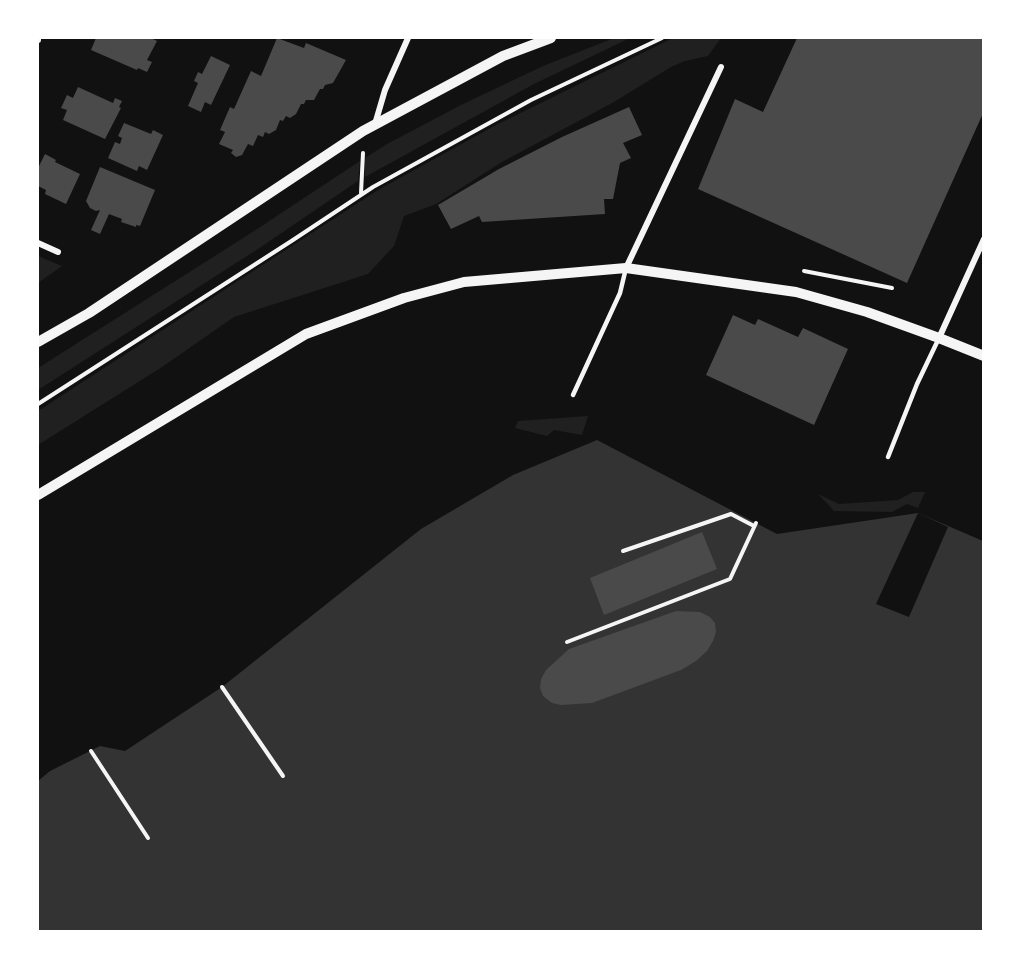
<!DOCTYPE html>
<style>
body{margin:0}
#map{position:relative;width:1021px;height:969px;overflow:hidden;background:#111;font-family:"PT Serif",serif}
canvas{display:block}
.frame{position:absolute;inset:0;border:39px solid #fff;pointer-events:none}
</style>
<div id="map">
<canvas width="1021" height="969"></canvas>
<div class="frame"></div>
</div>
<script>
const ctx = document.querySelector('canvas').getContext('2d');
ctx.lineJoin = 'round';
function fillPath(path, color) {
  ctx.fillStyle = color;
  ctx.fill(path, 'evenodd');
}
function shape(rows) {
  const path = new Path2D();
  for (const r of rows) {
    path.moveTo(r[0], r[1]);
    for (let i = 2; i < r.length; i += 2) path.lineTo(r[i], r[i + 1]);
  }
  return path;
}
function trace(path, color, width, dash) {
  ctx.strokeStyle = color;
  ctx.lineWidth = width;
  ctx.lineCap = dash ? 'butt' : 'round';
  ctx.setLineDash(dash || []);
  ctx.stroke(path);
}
const green = shape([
 [614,38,630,38,534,84,365,177,365,158,387,144,461,105,543,66],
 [673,38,721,38,708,56,685,61,671,67,614,102,502,162,436,204,404,216,394,246,368,274,234,317,162,367,38,445,38,411,378,190,496,125],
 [360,161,358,181,258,249,38,390,38,368,251,233],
 [38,256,62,266,38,283],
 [588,416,582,435,554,430,547,436,515,428,518,421],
 [913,492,925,492,918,508,907,504,892,512,834,511,818,494,839,504,898,500]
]);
const water = shape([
 [597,440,777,534,918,513,983,541,983,931,38,932,38,781,50,771,100,746,125,751,222,687,421,529,513,475]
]);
const pier = shape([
 [918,513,948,527,909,617,876,604]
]);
const building = shape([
 [96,38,151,38,157,41,147,60,152,62,147,72,138,68,137,70,91,50],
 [277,38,304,48,306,43,346,60,333,83,325,85,323,89,320,89,314,100,306,100,304,104,301,104,296,114,290,118,286,116,283,121,280,120,276,130,269,134,265,132,263,137,258,135,253,146,248,144,242,155,236,157,231,153,233,150,219,144,225,132,220,130,230,107,234,109,251,71,261,76],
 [797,38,984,38,984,111,907,283,698,189,735,99,763,112],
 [211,56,230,65,211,105,205,102,201,112,188,106,198,83,194,81,198,72,202,74],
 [78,87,113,103,115,98,122,101,119,107,121,108,105,139,63,120,67,110,61,108,67,95,73,98],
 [629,107,642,135,623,143,631,158,620,163,613,199,604,199,605,214,482,222,479,216,451,229,438,205,499,169,562,137],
 [124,123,151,134,153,130,163,135,147,170,139,166,137,171,108,158,115,142,120,144,122,138,118,136],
 [45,154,56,160,55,162,80,174,66,204,45,194,46,190,38,186,38,168],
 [100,167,155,190,140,226,136,225,136,227,121,222,122,219,109,214,100,234,91,230,100,210,96,211,90,208,86,201],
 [733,315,755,325,758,319,798,337,803,328,848,349,814,425,706,375],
 [702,532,717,569,604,615,590,578],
 [676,611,700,612,710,617,715,623,716,632,713,641,707,651,696,661,681,670,592,703,561,705,552,703,543,696,540,688,541,679,546,670,569,649]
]);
const path = shape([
 [361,193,363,153],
 [804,271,892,288],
 [38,404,293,240,373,187,531,100,662,38],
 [623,551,731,514,754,526],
 [567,642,730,579,756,523],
 [222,687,283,776],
 [91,751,148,838]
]);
const service = shape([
 [573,395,620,293,626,268],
 [888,457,917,384,939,338]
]);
const minor = shape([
 [38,40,38,38],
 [375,124,385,90,408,38],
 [38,243,58,252],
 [626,268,721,67],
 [939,338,984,239]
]);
const tertiary = shape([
 [38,342,89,313,363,131,503,56,551,38],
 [38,495,306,334,404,298,464,282,626,268,796,292,867,312,939,338,984,356]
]);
fillPath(green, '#202020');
fillPath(water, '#333');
fillPath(pier, '#111');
fillPath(building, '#4a4a4a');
trace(path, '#f5f5f5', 4);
trace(service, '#f5f5f5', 4.5);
trace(minor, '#f5f5f5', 6);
trace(tertiary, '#f5f5f5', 10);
</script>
